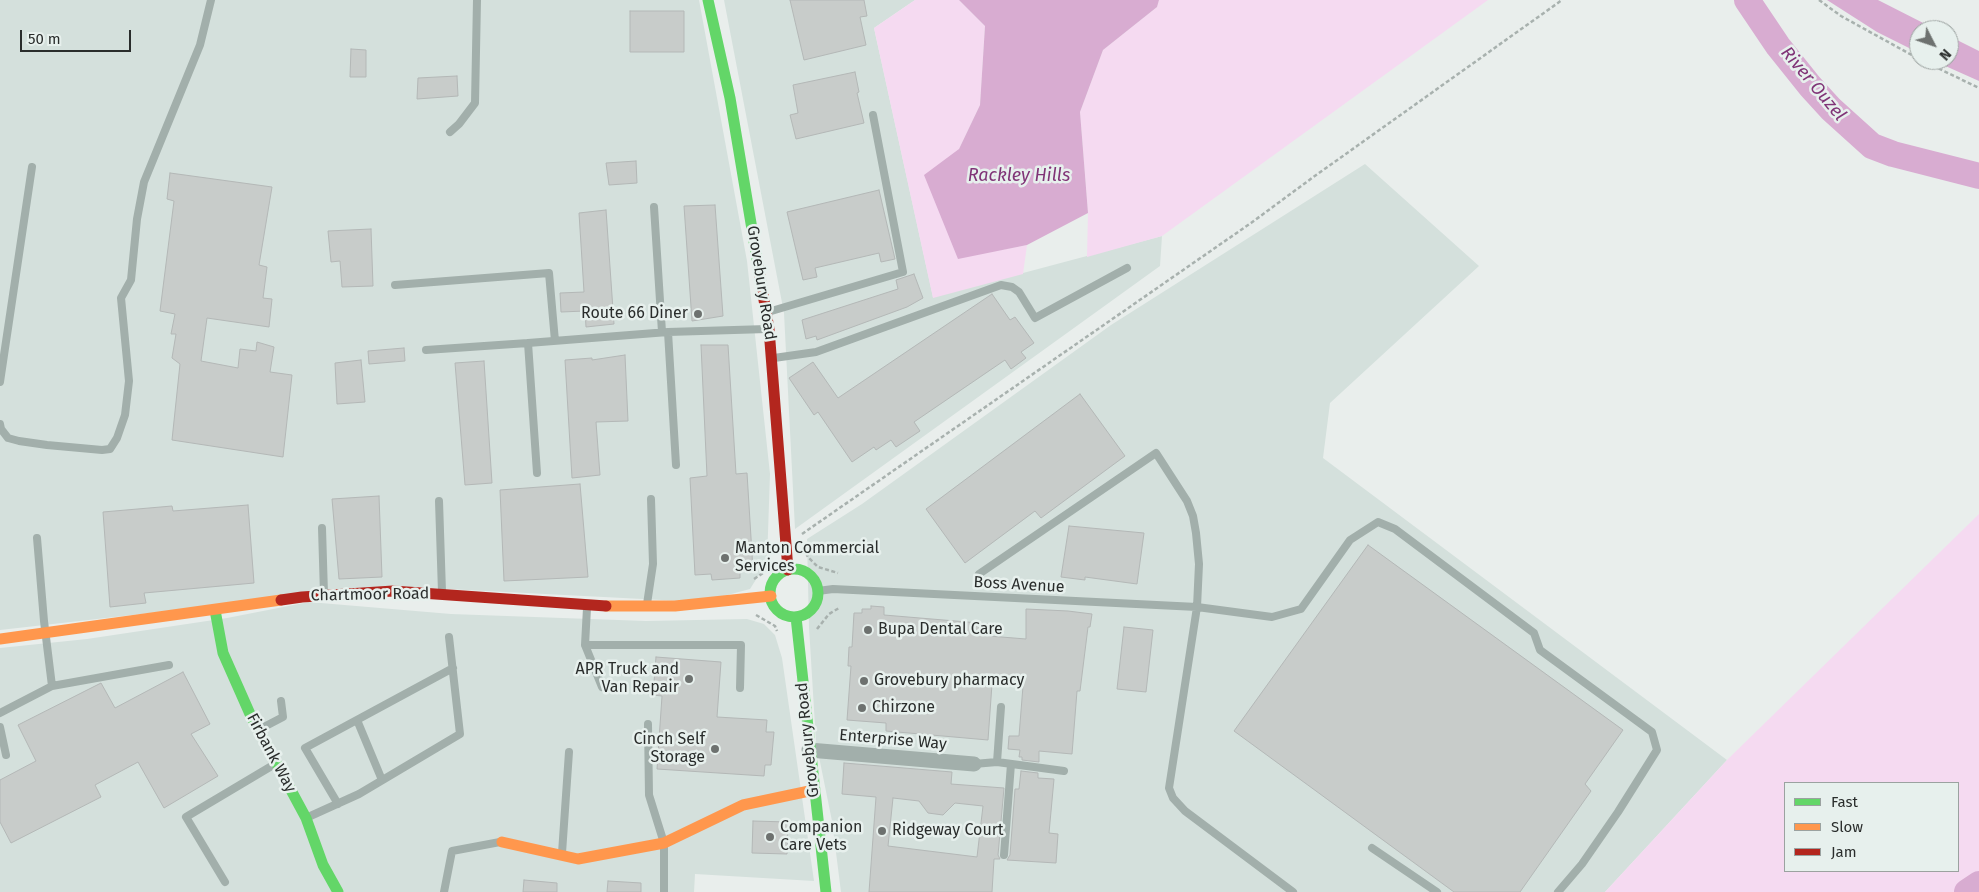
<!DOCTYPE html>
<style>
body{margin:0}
#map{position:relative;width:1979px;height:892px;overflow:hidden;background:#e9eeec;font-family:"Fira Sans",sans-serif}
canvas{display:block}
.legend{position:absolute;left:1784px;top:782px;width:175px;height:90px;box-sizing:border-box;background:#e7f0ed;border:1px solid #9ba2a0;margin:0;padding:6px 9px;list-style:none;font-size:15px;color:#2a2d2c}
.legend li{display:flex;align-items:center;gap:10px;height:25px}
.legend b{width:25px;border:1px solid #9ba2a0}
.north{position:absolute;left:1909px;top:20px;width:50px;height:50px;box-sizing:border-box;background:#e7f0ed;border:1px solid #9ba2a0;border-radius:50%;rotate:131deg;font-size:14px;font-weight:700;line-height:20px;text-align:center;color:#2a2d2c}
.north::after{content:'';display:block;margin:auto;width:18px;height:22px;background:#6d716f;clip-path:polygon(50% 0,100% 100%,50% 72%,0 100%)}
.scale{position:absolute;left:20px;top:30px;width:111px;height:22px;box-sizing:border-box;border:2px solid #2a2d2c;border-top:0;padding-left:6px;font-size:15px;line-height:18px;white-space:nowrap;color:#2a2d2c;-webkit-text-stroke:4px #e7f0ed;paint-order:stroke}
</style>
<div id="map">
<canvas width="1979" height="892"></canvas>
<ul class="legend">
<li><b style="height:6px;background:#63d668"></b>Fast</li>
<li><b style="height:6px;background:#ff974d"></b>Slow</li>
<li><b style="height:6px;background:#b3261e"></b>Jam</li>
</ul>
<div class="north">N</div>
<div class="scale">50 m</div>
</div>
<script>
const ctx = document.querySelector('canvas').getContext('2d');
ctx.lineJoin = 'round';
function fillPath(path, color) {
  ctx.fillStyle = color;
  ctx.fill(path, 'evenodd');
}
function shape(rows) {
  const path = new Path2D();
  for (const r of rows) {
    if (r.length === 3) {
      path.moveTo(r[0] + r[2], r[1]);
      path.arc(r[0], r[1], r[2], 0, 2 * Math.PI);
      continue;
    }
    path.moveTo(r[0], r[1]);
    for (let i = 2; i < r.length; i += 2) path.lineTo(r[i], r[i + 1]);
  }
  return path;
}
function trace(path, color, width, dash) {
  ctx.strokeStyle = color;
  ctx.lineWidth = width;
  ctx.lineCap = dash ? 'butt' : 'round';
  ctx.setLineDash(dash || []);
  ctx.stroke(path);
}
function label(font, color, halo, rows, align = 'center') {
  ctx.font = font + ' "Fira Sans",sans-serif';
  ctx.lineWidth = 5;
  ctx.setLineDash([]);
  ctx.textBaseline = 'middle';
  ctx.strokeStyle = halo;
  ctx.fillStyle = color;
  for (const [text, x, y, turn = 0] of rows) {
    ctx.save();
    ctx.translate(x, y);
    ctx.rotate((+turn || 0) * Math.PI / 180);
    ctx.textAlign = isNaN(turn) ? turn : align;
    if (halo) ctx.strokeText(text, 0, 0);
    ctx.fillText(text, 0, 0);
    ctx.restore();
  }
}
const built = shape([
 [0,0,699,0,747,261,770,474,767,562,750,589,701,602,389,586,0,630],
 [724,0,915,0,874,28,933,297,1162,236,1160,266,795,529,784,313],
 [1365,164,1479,266,1330,403,1323,458,1727,760,1605,892,841,892,832,821,816,742,809,627,807,539,862,504,1111,325],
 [309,602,451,614,646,621,747,619,764,624,775,635,782,658,814,881,695,874,694,892,0,892,0,648,87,639,227,618]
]);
const green = shape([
 [915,0,959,0,985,26,980,105,959,149,958,258,1027,245,1023,274,933,298,874,28],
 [1159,0,1488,0,1162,236,1087,257,1088,213,1080,112,1103,50,1157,7],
 [1979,514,1979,892,1605,892,1727,760],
 [1958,783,1958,871,1785,871,1785,783]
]);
const water = shape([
 [959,0,1159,0,1157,7,1103,50,1080,112,1088,213,1027,245,958,259,924,175,959,149,980,105,985,26],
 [1827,0,1878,0,1937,30,1919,30,1919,53,1877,32],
 [1949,36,1979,51,1979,81,1932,60,1949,60]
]);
const river = shape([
 [1747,0,1778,46,1810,86,1831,109,1872,146,1893,154,1979,176],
 [1967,892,1979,884]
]);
const building = shape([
 [790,0,864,0,867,16,860,17,866,45,804,60,790,0],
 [630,11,684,11,684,52,630,52,630,11],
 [351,49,366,50,366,77,350,77,351,49],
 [855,72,859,92,857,93,864,123,796,139,790,115,798,113,793,85,855,72],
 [457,76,458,96,417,99,418,78,457,76],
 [636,161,637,183,609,185,606,163,636,161],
 [170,173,272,187,259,265,267,267,263,298,272,299,269,327,207,318,201,361,238,368,240,349,256,351,257,342,274,347,270,372,292,375,283,457,172,440,180,364,172,358,176,334,171,334,175,314,160,311,174,201,167,199,170,173],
 [879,190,895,259,881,262,879,253,815,268,817,277,803,280,787,212,879,190],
 [715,205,723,316,692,321,684,206,715,205],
 [606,210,614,324,586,327,585,311,561,312,560,293,584,292,579,213,606,210],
 [371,229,373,286,342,287,340,261,331,262,328,231,371,229],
 [914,274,923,298,907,307,817,340,816,336,806,339,802,320,898,289,896,280,914,274],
 [992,294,1010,320,1015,317,1034,343,1021,352,1026,358,1011,369,1005,360,914,422,920,431,896,447,891,440,876,450,874,447,852,462,818,412,814,415,789,378,813,362,838,398,992,294],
 [701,345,728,345,736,474,747,473,753,570,740,572,740,578,712,580,711,574,695,575,690,478,707,476,701,345],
 [404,348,405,361,369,364,368,351,404,348],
 [625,355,628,421,596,422,600,475,572,478,565,360,592,358,592,360,625,355],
 [361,360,365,402,337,404,335,363,361,360],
 [484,361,492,483,465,485,455,363,484,361],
 [1080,394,1125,456,1041,518,1035,511,965,563,926,509,1080,394],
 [580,484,588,577,504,581,500,490,580,484],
 [379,496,382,577,339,579,332,499,379,496],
 [248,505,254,583,144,593,146,603,110,607,103,512,172,506,173,511,248,505],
 [1069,526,1144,533,1137,584,1085,577,1085,580,1061,577,1069,526],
 [1368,545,1623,730,1585,784,1591,791,1520,892,1454,892,1234,731,1368,545],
 [871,606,884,607,884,615,991,624,989,636,1026,639,1026,609,1068,611,1092,614,1090,627,1088,627,1080,691,1077,691,1072,754,1039,751,1039,762,1022,760,1022,757,1019,757,1020,750,1008,749,1009,736,1019,736,1023,686,992,684,988,740,886,731,886,723,847,720,851,666,848,666,849,647,852,647,854,613,862,613,862,609,871,609,871,606],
 [1124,627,1153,630,1146,692,1117,689,1124,627],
 [656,657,721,662,717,717,767,720,766,732,774,732,771,765,765,765,764,776,657,769,662,696,653,695,656,657],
 [183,672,210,724,191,734,218,776,164,808,138,762,95,785,101,797,11,843,0,822,0,780,36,761,18,725,101,683,115,708,183,672],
 [844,763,952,772,951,784,1004,788,998,855,1000,859,994,859,992,892,869,892,876,797,842,794,844,763],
 [893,798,919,801,928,813,943,815,955,803,983,806,977,857,888,846,893,798],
 [1021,771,1038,773,1038,778,1054,779,1049,833,1058,834,1056,863,1007,860,1010,855,1015,789,1019,789,1021,771],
 [753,821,788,822,787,854,752,853,753,821],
 [524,880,557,883,557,892,523,892,524,880],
 [608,881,641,883,641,892,607,892,608,881]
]);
const path = shape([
 [1819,0,1841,16,1919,59],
 [1921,60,1979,88],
 [802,534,1251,223,1312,178,1562,0],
 [806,553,808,557,818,567,838,573],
 [754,579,763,573,768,566],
 [756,615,775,626,777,631],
 [817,629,829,614,839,608]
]);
const lane = shape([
 [450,132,459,124,475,103,477,0],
 [654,207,662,332],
 [395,285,549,273,555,341],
 [768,312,903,272,873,115],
 [668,332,676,465],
 [426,350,528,343],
 [774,358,816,352,1001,285,1012,287,1019,292,1035,318,1127,268],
 [0,382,32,167],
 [0,424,1,429,8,438,19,441,47,445,102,450,110,449,117,438,125,415,129,381,121,298,131,280,137,219,144,182,200,45,211,0],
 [537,473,528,343,668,332,767,329],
 [439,501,442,592],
 [322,528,324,594],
 [37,538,44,621,52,686],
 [979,574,1156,453,1187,501,1193,516,1196,533,1199,564,1197,607,1169,788,1173,798,1185,811,1293,892],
 [818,591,833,589,1197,607,1272,617,1301,609,1350,540,1378,522,1395,529,1534,633,1540,650,1652,732,1657,750,1618,812,1582,864,1558,892],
 [647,604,653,564,651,499],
 [587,608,585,645,602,687],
 [585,645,741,645,740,688],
 [0,713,52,686,169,665],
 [357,720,382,780],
 [648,724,649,795,664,843,664,892],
 [0,727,6,755],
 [260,729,283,717,281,701],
 [997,762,1001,707],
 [974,764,997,762,1064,771],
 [338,804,305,748,453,668],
 [306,818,359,794,460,734,449,637],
 [1372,848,1437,892],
 [562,853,569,752],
 [1004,855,1011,764],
 [225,882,186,817,275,764],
 [444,892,452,851,500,842]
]);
const street = shape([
 [809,750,974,764]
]);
const fast = shape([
 [708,0,730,98,758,265],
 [794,593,24],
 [215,610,223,653,250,714,306,818,323,865,338,892],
 [796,617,826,892]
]);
const slow = shape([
 [606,606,675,606,771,596],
 [0,639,281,600],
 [502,842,578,859,664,843,743,805,814,790]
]);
const jam = shape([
 [758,265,769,329,788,570],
 [281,600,302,597,393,591,606,606]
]);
const markers = [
 [698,314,5,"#6d716f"],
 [725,558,5,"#6d716f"],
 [868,630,5,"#6d716f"],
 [689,679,5,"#6d716f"],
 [864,681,5,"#6d716f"],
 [862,708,5,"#6d716f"],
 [715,749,5,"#6d716f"],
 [882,831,5,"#6d716f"],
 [770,837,5,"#6d716f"]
];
const streetNames = [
 ["Grovebury Road",761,283,81],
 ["Boss Avenue",1019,585,3],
 ["Chartmoor Road",370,595,-1],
 ["Grovebury Road",808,740,-96],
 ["Enterprise Way",893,740,5],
 ["Firbank Way",271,753,62]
];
const poiNames = [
 ["Route 66 Diner",688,314,"right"],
 ["Manton Commercial",735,549],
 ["Services",735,567],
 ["Bupa Dental Care",878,630],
 ["APR Truck and",679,670,"right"],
 ["Van Repair",679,688,"right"],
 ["Grovebury pharmacy",874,681],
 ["Chirzone",872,708],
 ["Cinch Self",705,740,"right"],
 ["Storage",705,758,"right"],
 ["Companion",780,828],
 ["Care Vets",780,846],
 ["Ridgeway Court",892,831]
];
const waterNames = [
 ["River Ouzel",1813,84,50],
 ["Rackley Hills",1019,176]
];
fillPath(built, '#d4e0dc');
fillPath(green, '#f5daf1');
fillPath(water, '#d8acd1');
trace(river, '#d8acd1', 26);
fillPath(building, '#c8ccca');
trace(building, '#b4b8b7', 1);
trace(path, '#a8b1ae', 2.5, [4, 2.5]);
trace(lane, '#a2afab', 8);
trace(street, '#a2afab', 15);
trace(fast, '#63d668', 11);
trace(slow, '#ff974d', 11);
trace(jam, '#b3261e', 11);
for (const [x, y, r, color] of markers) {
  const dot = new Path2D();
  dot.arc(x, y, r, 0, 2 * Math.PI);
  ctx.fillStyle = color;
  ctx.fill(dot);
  trace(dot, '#e7f0ed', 2);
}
label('16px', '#2a2d2c', '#e7f0ed', streetNames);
label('16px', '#2a2d2c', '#e7f0ed', poiNames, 'left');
label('italic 18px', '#803477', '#e7f0ed', waterNames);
</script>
